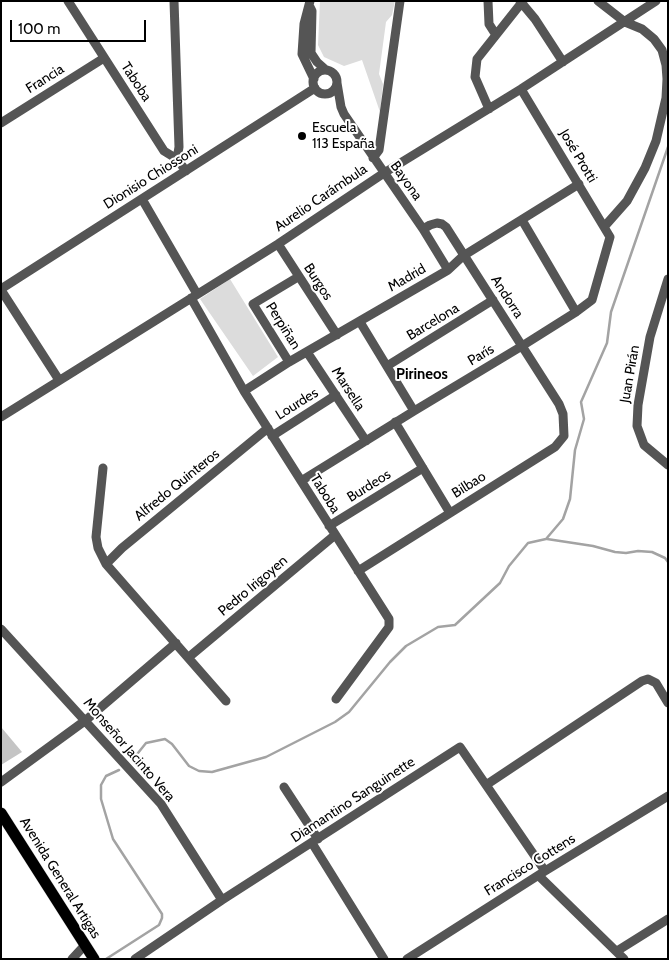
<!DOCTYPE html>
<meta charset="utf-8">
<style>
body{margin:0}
#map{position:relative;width:669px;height:960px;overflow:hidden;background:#fff;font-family:Cabin,sans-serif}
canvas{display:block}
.frame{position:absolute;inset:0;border:2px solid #000;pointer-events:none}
.scale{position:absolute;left:10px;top:20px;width:136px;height:22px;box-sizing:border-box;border:2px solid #000;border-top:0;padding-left:6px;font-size:15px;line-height:18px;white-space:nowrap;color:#000;-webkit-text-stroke:4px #fff;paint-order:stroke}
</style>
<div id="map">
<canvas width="669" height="960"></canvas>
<div class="frame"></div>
<div class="scale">100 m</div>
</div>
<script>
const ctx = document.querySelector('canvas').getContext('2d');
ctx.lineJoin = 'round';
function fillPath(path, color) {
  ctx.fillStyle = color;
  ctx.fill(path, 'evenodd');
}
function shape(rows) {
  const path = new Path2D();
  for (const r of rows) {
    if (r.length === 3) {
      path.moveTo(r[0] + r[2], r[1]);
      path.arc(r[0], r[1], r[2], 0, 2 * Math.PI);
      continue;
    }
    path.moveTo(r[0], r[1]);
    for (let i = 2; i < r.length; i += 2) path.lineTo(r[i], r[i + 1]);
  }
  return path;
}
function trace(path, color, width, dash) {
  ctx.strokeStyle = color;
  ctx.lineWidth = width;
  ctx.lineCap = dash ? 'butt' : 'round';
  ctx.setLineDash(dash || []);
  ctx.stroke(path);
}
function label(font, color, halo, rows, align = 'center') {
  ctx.font = font + ' Cabin,sans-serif';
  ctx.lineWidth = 4;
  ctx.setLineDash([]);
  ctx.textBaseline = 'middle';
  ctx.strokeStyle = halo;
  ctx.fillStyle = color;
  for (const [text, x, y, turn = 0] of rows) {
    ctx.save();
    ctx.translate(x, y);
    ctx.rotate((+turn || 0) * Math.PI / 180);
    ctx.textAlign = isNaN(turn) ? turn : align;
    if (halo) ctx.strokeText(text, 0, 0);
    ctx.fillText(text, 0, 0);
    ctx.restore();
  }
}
const green = shape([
 [320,1,395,1,392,15,386,22,379,74,383,84,380,112,362,60,344,66,324,57,318,45],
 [230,279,278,357,253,376,200,299]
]);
const stream = shape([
 [547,539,593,546,615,552,626,553,638,551,652,552,665,558,668,562],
 [134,758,146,743,165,739,172,744,189,766,199,771,212,772,266,757,335,722,349,712,390,662,406,646,438,627,455,625,500,583,509,566,528,543,546,539,563,519,570,499,575,450,584,419,581,402,607,343,611,312,668,147],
 [106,959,159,925,162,918,162,914,113,839,101,799,101,785,106,776,119,770]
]);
const building = shape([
 [1,727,22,752,1,765]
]);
const minor = shape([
 [68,1,164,151,177,159,186,171],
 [174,1,179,147,177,159],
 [310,1,304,24,302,54,314,79],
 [488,1,489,24,496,35],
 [520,1,535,19,563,62],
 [598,1,625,22,642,29,654,39,662,50,666,65,667,79,666,98,656,141,645,168,627,201,604,227],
 [310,7,312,11,311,53,317,62,326,70],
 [325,82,12],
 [337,83,341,107,344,114,423,229,448,270],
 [489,109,475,77,477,59,523,1],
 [1,123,104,58],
 [373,158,379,150,400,1],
 [142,199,197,294],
 [522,220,576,312],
 [278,244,337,335],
 [668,279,650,337,638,405,637,426,644,445,668,465],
 [1,289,315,88],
 [1,290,59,380],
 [191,298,244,391,389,619,389,627,336,699],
 [360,322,414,411],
 [307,352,366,441],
 [289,362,253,304,298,277],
 [387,366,493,300],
 [244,391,289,362,448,270,463,256,579,184],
 [1,417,278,244,384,173,521,89,656,1],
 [395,422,450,513],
 [272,436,336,395],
 [103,468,96,537,98,548,106,564,226,701],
 [301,481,414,411,522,346,576,312,592,300,610,237,521,89],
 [329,526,423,468],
 [106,564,122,548,268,428],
 [358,571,555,447,564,436,563,414,559,404,446,227,442,224,437,223,430,225,423,229],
 [1,629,161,804,222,900],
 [189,657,335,535],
 [1,782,86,720,176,643],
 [486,785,642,681,648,679,656,683,668,703],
 [284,787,318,839],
 [312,843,384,959],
 [539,876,624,959],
 [617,951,668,919],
 [72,959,85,945],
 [135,959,222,900,460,747,545,871],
 [407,959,545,871,668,796]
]);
const major = shape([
 [1,813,94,959]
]);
const markers = [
 [302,136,5,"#000"]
];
const streetNames = [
 ["Francia",45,79,-32],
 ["Taboba",136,82,57],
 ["José Protti",578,156,59],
 ["Dionisio Chiossoni",151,177,-32],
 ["Bayona",406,181,55],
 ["Aurelio Carámbula",321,198,-34],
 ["Madrid",407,278,-30],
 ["Burgos",318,282,57],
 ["Andorra",507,297,57],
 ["Barcelona",433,322,-31],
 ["Perpiñan",283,326,58],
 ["París",481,355,-31],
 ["Juan Pirán",630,374,-80],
 ["Marsella",348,389,57],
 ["Lourdes",297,404,-32],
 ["Alfredo Quinteros",177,485,-39],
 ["Bilbao",469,485,-32],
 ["Burdeos",369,486,-32],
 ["Taboba",325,494,58],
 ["Pedro Irigoyen",253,586,-40],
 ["Monseñor Jacinto Vera",129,750,49],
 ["Diamantino Sanguinette",353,800,-33],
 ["Francisco Cottens",530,865,-32],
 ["Avenida General Artigas",60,878,58]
];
const poiNames = [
 ["Escuela",312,128],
 ["113 España",312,144]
];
const neighbourhoodNames = [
 ["Pirineos",422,375]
];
fillPath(green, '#dcdcdc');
trace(stream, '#a3a3a3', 2.5);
fillPath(building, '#c4c4c4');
trace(major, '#dbdbdb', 12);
trace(minor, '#555', 9);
trace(major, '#000', 11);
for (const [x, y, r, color] of markers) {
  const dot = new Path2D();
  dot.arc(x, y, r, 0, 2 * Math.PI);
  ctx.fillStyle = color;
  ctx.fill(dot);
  trace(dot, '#fff', 2);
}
label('14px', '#000', '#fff', streetNames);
label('14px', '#000', '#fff', poiNames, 'left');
label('bold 15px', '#000', '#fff', neighbourhoodNames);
</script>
